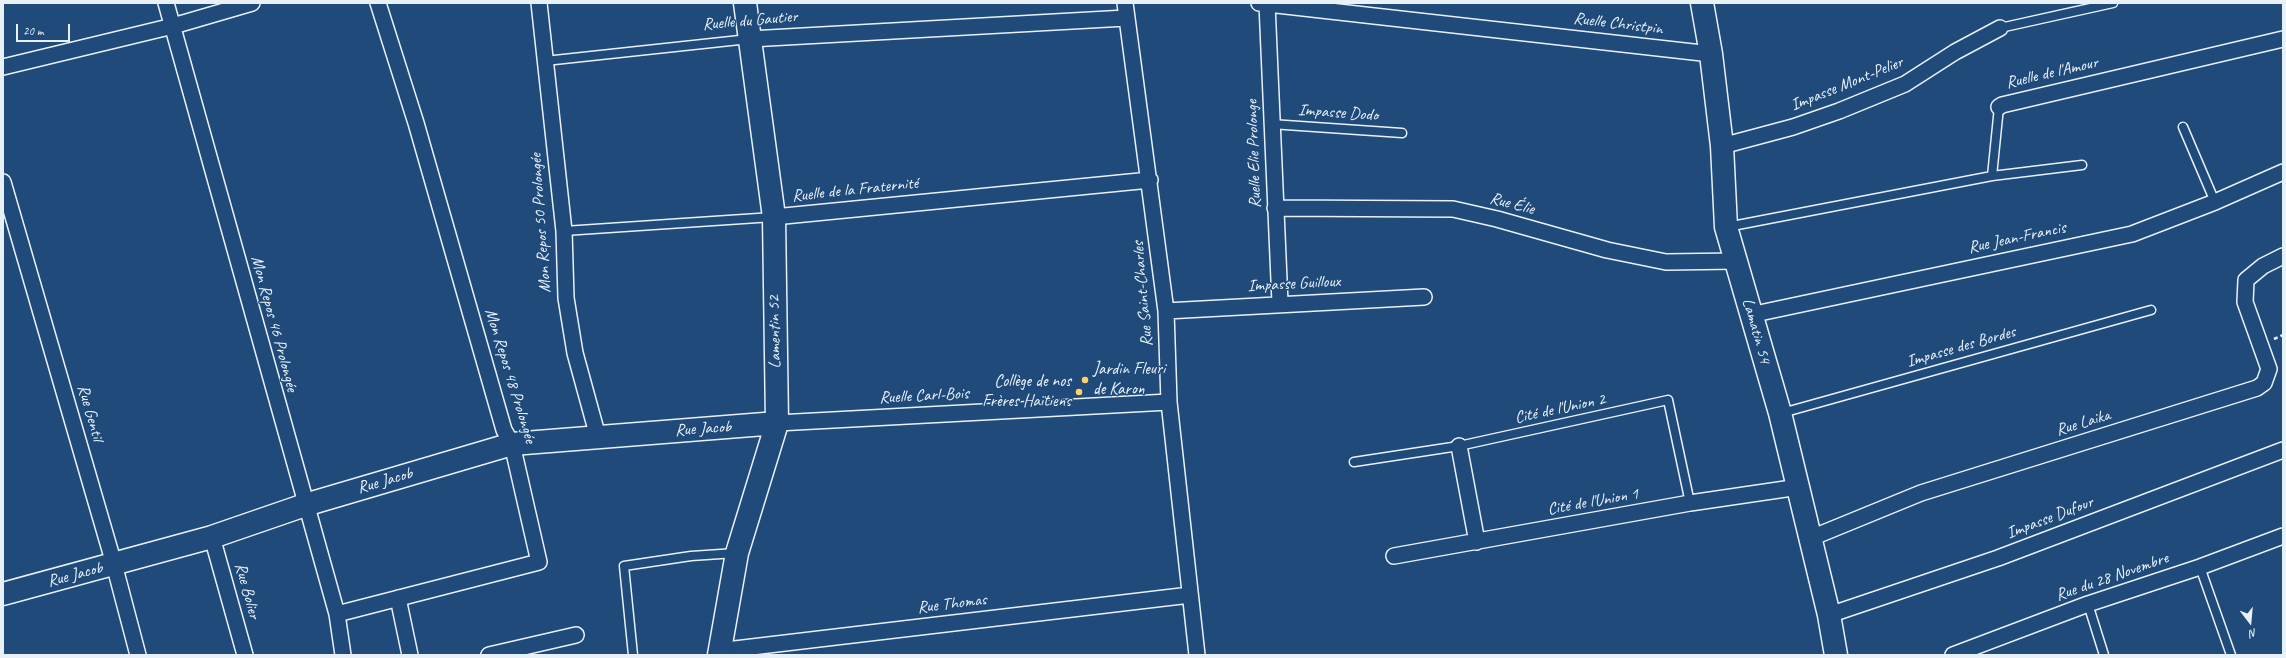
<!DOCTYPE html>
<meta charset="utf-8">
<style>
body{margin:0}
#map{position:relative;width:2286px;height:658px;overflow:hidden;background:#1f4a7a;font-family:Caveat,sans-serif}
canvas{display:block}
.frame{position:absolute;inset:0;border:4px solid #e8f1f8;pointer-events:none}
.north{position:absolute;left:2230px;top:602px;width:40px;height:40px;-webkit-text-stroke:3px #1f4a7a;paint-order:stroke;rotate:164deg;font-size:11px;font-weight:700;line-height:16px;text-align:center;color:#e8f1f8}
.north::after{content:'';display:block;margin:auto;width:14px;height:18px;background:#e8f1f8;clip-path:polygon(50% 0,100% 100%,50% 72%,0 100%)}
.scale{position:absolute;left:16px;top:24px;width:54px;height:18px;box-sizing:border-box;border:2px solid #e8f1f8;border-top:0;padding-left:5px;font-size:12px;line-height:14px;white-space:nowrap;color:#e8f1f8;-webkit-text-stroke:3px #1f4a7a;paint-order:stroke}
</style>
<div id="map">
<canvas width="2286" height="658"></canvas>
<div class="frame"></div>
<div class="north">N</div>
<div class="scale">20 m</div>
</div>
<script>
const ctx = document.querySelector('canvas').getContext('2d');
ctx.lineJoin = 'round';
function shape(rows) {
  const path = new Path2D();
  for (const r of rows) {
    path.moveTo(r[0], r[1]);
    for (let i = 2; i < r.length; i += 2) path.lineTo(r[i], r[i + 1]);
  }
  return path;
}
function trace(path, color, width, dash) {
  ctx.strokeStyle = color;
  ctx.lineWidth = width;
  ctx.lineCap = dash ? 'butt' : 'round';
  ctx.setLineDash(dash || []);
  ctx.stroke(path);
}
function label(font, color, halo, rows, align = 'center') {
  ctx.font = font + ' Caveat,sans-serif';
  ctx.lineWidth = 3;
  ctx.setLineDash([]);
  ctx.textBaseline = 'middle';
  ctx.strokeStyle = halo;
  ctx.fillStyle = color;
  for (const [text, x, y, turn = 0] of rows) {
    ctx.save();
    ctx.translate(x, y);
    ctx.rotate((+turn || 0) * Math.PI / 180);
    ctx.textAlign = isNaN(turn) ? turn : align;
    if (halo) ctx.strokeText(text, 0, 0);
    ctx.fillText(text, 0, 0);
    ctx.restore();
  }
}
const path = shape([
 [2274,339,2283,335]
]);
const lane = shape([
 [2000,28,2113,3],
 [545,61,749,39],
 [1271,124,1402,133],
 [2183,127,2215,202],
 [1992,176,2082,165],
 [1727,227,1992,176,1999,107],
 [564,231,773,217],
 [1782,413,2151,310],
 [1354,462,1459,446,1668,400,1690,503],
 [2200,567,2231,655],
 [2088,604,2104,655],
 [633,655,624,566,691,556,736,553]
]);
const street = shape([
 [166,3,337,614,343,655],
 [539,3,564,231,566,298,575,353,598,437],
 [1125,3,1166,311,1169,402,1197,655],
 [1259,3,1711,54],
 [1267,4,1280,303],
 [750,39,1126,18],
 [3,67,173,26,252,3],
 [1999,107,2002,105,2283,39],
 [1722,146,1793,127,1839,111,1905,84,1955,52,2000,28],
 [3,182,114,564,138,655],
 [1275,208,1453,209,1497,219,1607,250,1666,262,1736,261],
 [774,217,1150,180],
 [1166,311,1424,297],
 [1750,315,2132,234,2215,202,2283,172],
 [777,423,1169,402],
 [1459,446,1477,542],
 [212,537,245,655],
 [1811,538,1921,493,2257,388,2264,383,2269,369,2245,302,2246,280,2263,266,2283,256],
 [1394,556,1690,503,1799,487],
 [398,598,410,655],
 [337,614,539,562,512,444,504,430,416,123,378,3],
 [1829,615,1998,558,2283,450],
 [718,651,1190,595],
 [489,655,576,635],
 [1953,655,2088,604,2200,567,2283,536]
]);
const secondary = shape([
 [1702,3,1711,54,1722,146,1726,227,1780,413,1829,615,1836,655],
 [3,594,212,537,305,505,512,444,777,423],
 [719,655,737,553,777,423,774,217,745,3]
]);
const markers = [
 [1085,380,4,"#ffd166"],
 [1079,392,4,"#ffd166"]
];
const streetNames = [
 ["Ruelle du Gautier",750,21,-5],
 ["Ruelle Christpin",1618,24,7],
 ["Ruelle de l'Amour",2052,73,-13],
 ["Impasse Mont-Pelier",1847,84,-22],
 ["Impasse Dodo",1338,113,4],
 ["Ruelle Elie Prolonge",1254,154,-92],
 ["Ruelle de la Fraternité",855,190,-6],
 ["Rue Élie",1512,204,15],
 ["Mon Repos 50 Prolongée",541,223,-94],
 ["Rue Jean-Francis",2017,238,-12],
 ["Impasse Guilloux",1294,284,-3],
 ["Rue Saint-Charles",1143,294,-95],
 ["Mon Repos 46 Prolongée",274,324,75],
 ["Lamatin 54",1756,331,74],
 ["Lamentin 52",775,332,-91],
 ["Impasse des Bordes",1961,347,-16],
 ["Mon Repos 48 Prolongée",510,376,73],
 ["Ruelle Carl-Bois",924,396,-3],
 ["Cité de l'Union 2",1560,409,-12],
 ["Rue Gentil",90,413,74],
 ["Rue Laika",2083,423,-17],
 ["Rue Jacob",703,429,-4],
 ["Rue Jacob",385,481,-16],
 ["Cité de l'Union 1",1593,502,-10],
 ["Impasse Dufour",2050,518,-21],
 ["Rue Jacob",75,575,-15],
 ["Rue du 28 Novembre",2112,577,-19],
 ["Rue Bolier",247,591,75],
 ["Rue Thomas",952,604,-7]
];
const poiNames = [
 ["Jardin Fleuri",1093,370],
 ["de Karon",1093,390],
 ["Collège de nos",1071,382,"right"],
 ["Frères Haïtiens",1071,402,"right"]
];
trace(lane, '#e8f1f8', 11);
trace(street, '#e8f1f8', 18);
trace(secondary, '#e8f1f8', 25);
trace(path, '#e8f1f8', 2.5, [4, 3]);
trace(lane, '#1f4a7a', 8);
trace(street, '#1f4a7a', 15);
trace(secondary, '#1f4a7a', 22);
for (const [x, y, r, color] of markers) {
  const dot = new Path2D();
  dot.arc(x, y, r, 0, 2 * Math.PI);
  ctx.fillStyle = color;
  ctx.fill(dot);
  trace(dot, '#1f4a7a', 1.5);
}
label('17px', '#e8f1f8', '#1f4a7a', streetNames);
label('17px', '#e8f1f8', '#1f4a7a', poiNames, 'left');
</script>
